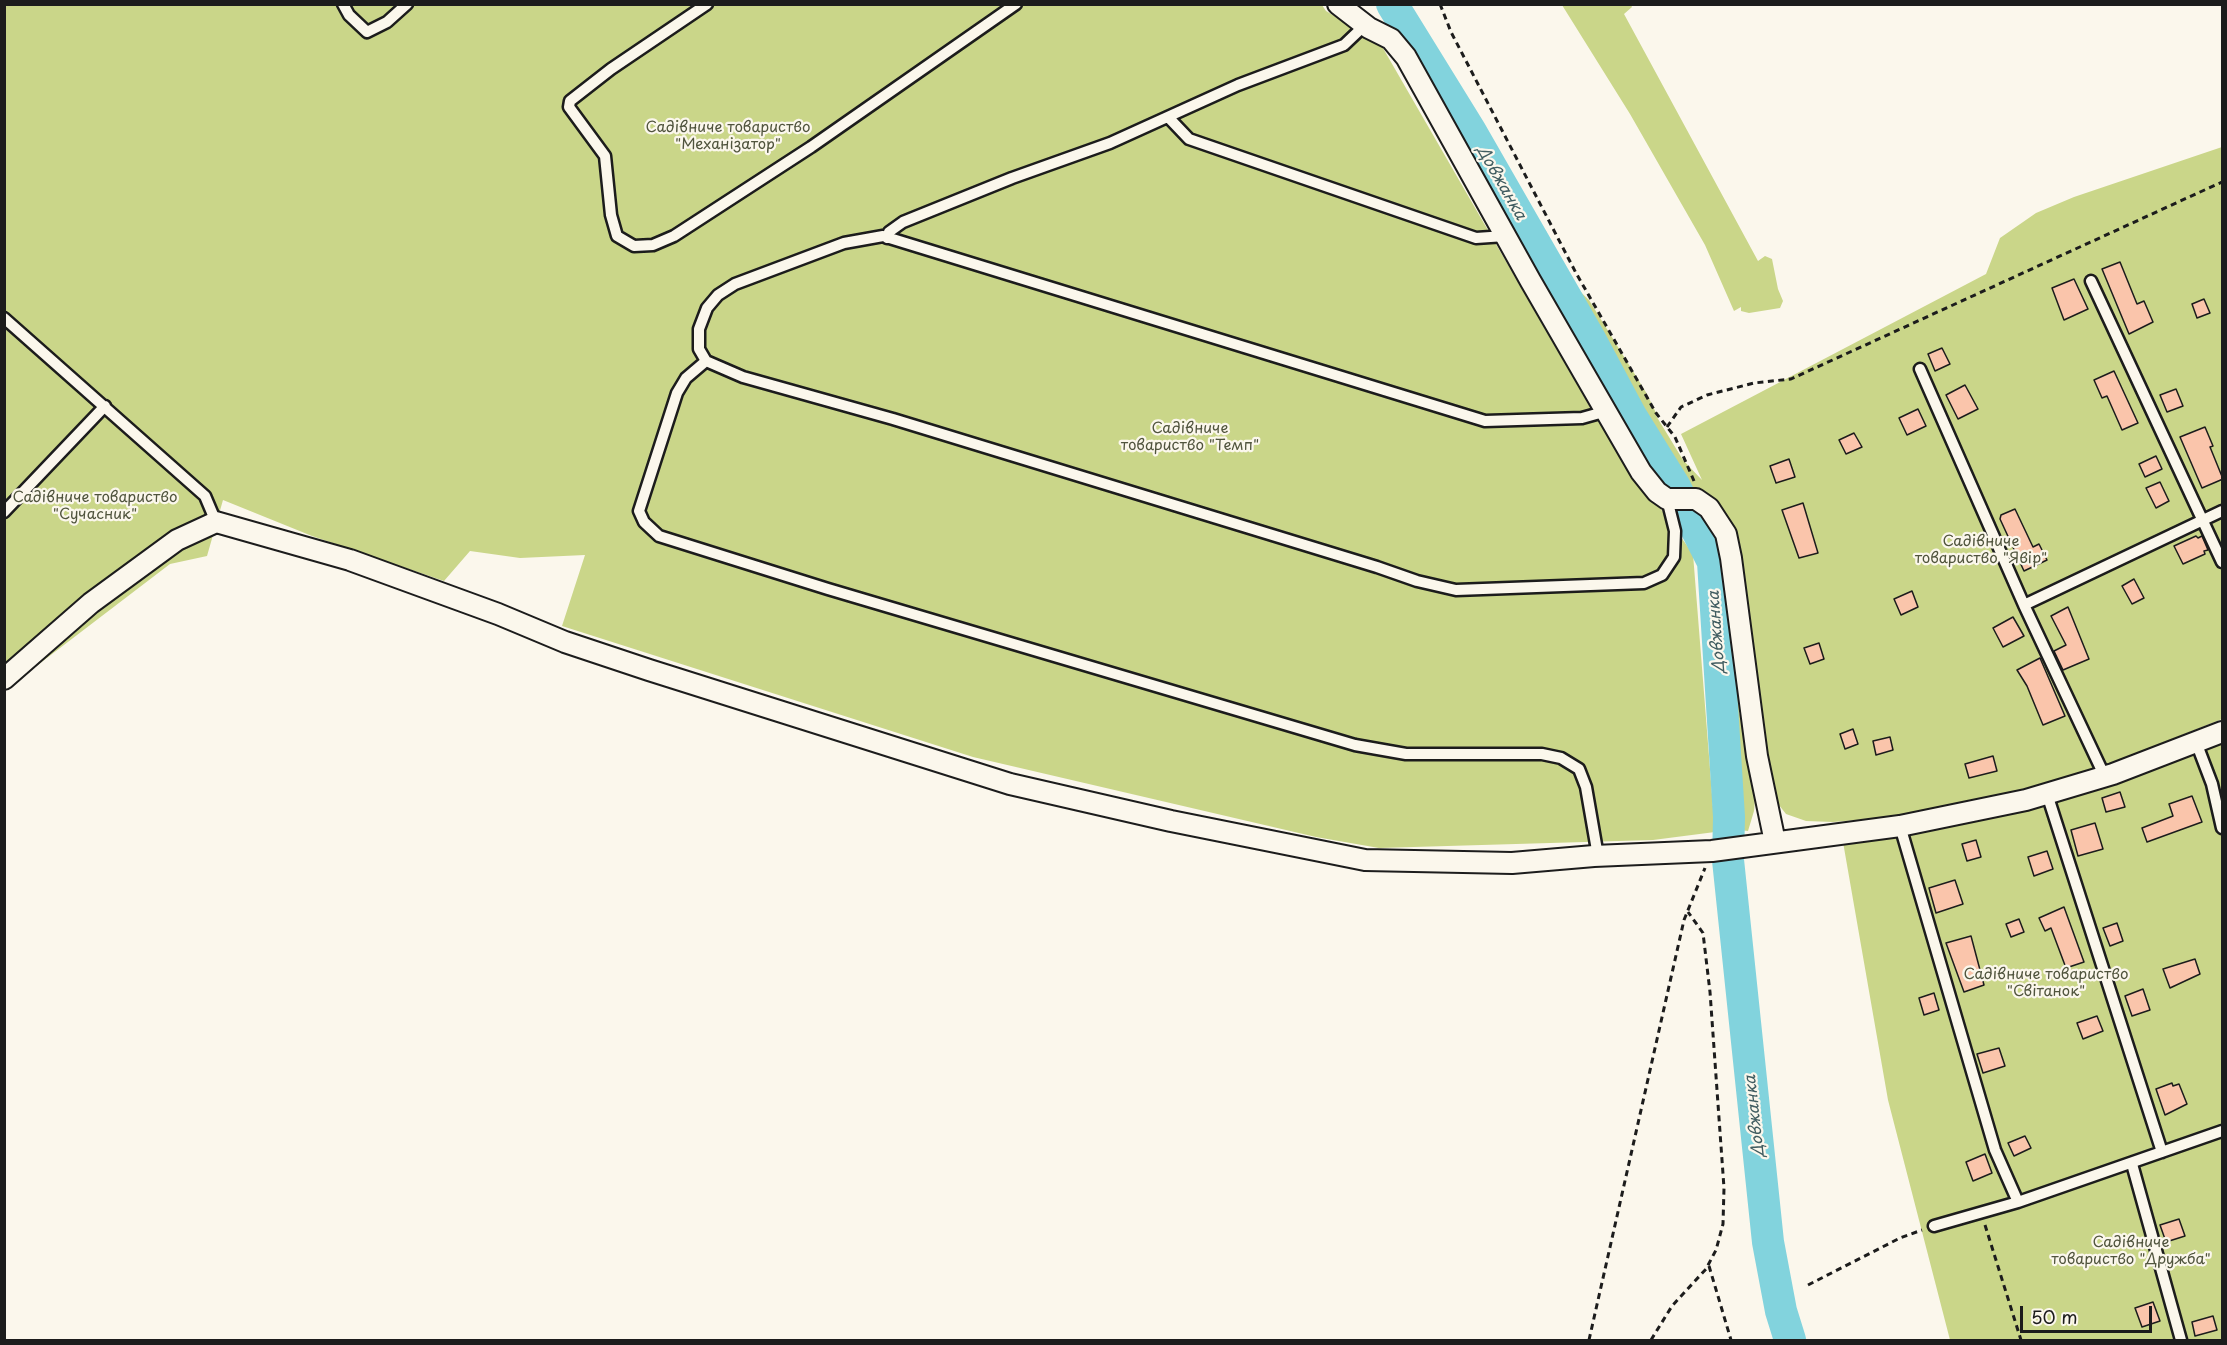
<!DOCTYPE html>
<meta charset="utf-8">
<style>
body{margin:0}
#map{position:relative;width:2227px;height:1345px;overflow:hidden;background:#fbf7ec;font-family:"Playpen Sans",sans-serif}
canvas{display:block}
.frame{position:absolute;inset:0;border:6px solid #1c1c1c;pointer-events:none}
.scale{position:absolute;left:2020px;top:1306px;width:132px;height:27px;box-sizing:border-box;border:3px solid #1c1c1c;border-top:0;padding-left:8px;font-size:18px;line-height:21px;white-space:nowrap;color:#1c1c1c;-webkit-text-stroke:4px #fbf7ec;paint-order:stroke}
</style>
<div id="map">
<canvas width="2227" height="1345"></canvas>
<div class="frame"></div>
<div class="scale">50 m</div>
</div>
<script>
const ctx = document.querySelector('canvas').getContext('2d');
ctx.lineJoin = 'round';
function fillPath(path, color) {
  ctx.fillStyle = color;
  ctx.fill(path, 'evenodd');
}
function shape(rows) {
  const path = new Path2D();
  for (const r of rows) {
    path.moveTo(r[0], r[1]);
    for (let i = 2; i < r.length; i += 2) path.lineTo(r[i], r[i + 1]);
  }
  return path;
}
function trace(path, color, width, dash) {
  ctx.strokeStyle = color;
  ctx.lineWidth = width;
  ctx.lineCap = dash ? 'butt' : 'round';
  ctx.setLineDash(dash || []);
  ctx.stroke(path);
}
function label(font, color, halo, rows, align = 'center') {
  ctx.font = font + ' "Playpen Sans",sans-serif';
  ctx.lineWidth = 4.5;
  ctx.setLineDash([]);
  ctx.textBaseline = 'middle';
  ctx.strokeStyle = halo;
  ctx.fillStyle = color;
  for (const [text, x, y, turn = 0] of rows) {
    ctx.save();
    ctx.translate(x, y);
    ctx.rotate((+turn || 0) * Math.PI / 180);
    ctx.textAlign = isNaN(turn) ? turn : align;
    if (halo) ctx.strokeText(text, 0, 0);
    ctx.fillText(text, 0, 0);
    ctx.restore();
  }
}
const green = shape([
 [5,5,1322,5,1326,11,1380,43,1598,421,1693,554,1715,832,1653,840,1379,848,1316,837,973,757,562,626,585,555,520,558,470,551,444,581,312,536,223,500,207,556,170,564,5,690],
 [1562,5,1631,5,1632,7,1624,14,1758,261,1765,256,1772,259,1778,289,1783,301,1780,308,1749,313,1741,311,1741,307,1734,311,1705,245,1630,114],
 [1451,91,1456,92,1466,105,1480,135,1520,195,1525,197,1521,201,1546,231,1565,277,1589,300,1647,394,1656,413,1655,414,1683,460,1702,480,1681,434,1986,274,2000,238,2036,213,2074,197,2222,147,2222,719,2092,771,1976,801,1892,817,1833,822,1806,821,1786,814,1775,800,1752,675,1728,571,1719,596,1732,621,1735,643,1732,659,1739,685,1739,713,1747,728,1756,787,1754,811,1748,831,1722,828,1718,815,1721,794,1715,706,1707,681,1703,618,1704,558,1680,523,1677,498,1620,422,1607,387,1590,367,1521,239,1487,193,1441,101,1446,92],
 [2222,742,2222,1340,1950,1340,1888,1100,1843,842,2055,800,2136,776]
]);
const river = shape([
 [1392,4,1471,132,1591,341,1631,416,1675,487,1713,562,1729,817,1728,860,1768,1242,1781,1311,1790,1340]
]);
const building = shape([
 [2120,262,2137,304,2144,301,2153,322,2129,334,2102,269,2120,262],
 [2074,279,2088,309,2064,320,2052,288,2074,279],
 [2204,299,2210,313,2197,318,2192,304,2204,299],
 [1942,348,1950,364,1935,371,1928,354,1942,348],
 [2114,371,2138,423,2122,430,2107,396,2102,398,2094,380,2114,371],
 [1965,385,1978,409,1958,419,1946,395,1965,385],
 [2176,389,2183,406,2167,412,2160,395,2176,389],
 [1918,409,1926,426,1907,435,1899,418,1918,409],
 [2205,427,2213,446,2210,447,2223,479,2202,488,2180,437,2205,427],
 [1854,433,1862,447,1846,454,1839,440,1854,433],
 [2156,456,2162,469,2145,477,2139,464,2156,456],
 [1789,459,1795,477,1776,483,1770,466,1789,459],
 [2160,482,2169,501,2156,508,2146,488,2160,482],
 [1803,503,1818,553,1799,558,1782,510,1803,503],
 [2015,509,2033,547,2039,544,2047,560,2024,571,2000,519,2001,515,2015,509],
 [2196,536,2198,538,2202,536,2208,550,2204,551,2205,554,2183,564,2174,546,2196,536],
 [2134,579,2144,598,2132,604,2122,586,2134,579],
 [1912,591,1918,607,1901,615,1894,599,1912,591],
 [2068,607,2089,659,2063,670,2054,651,2066,645,2051,616,2068,607],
 [2013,617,2024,636,2003,647,1993,628,2013,617],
 [1819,643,1824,659,1810,664,1804,648,1819,643],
 [2040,658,2065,716,2043,725,2027,686,2017,670,2040,658],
 [1853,729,1858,744,1845,749,1840,734,1853,729],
 [1890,737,1893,750,1876,755,1873,741,1890,737],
 [1993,756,1997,771,1969,778,1965,764,1993,756],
 [2120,792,2125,807,2106,812,2102,798,2120,792],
 [2192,796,2202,822,2147,842,2142,828,2173,816,2169,804,2192,796],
 [2095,823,2103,849,2078,856,2071,830,2095,823],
 [1976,840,1981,857,1967,861,1962,844,1976,840],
 [2047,851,2053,869,2034,876,2028,857,2047,851],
 [1955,880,1963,904,1936,913,1929,888,1955,880],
 [2064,907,2084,962,2066,968,2051,928,2045,931,2039,918,2064,907],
 [2019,919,2024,932,2011,937,2006,924,2019,919],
 [2117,923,2123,941,2110,946,2103,928,2117,923],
 [1971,936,1984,985,1964,992,1946,943,1971,936],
 [2195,959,2200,974,2170,988,2163,969,2195,959],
 [2143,989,2150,1010,2132,1016,2125,996,2143,989],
 [1934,993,1939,1010,1924,1015,1919,998,1934,993],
 [2097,1016,2103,1031,2083,1039,2077,1023,2097,1016],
 [1999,1048,2005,1066,1983,1073,1977,1054,1999,1048],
 [2172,1083,2173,1086,2179,1084,2187,1104,2165,1115,2156,1089,2172,1083],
 [2025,1136,2031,1148,2014,1156,2008,1143,2025,1136],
 [1985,1154,1992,1173,1973,1181,1966,1162,1985,1154],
 [2179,1219,2185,1236,2166,1242,2160,1225,2179,1219],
 [2153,1302,2160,1321,2142,1327,2135,1308,2153,1302],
 [2213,1316,2217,1330,2195,1336,2192,1322,2213,1316]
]);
const path = shape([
 [1440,4,1451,32,1576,273,1656,413,1675,437,1694,481],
 [1667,427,1681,407,1707,395,1754,383,1791,379,2222,182],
 [1985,1225,2021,1340],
 [1709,1266,1731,1340],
 [1808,1285,1900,1238,1922,1230],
 [1589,1340,1684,920,1705,868],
 [1651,1340,1672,1306,1706,1269,1716,1250,1723,1224,1724,1188,1710,992,1703,933,1688,912]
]);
const lane = shape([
 [343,4,349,15,367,32,387,22,407,4],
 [707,4,611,69,570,101,569,107,605,156,611,215,617,236,634,246,653,245,674,236,811,147,1016,4],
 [1169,118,1189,139,1476,238,1505,236],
 [887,238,889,232,903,222,1012,178,1110,143,1238,85,1344,45,1365,25],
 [2091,281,2222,562],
 [4,318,205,496,216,522],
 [706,361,686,378,677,393,639,511,644,522,659,536,828,589,1355,745,1406,754,1542,754,1561,758,1579,769,1586,787,1598,856],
 [1920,369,2024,605,2105,777],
 [1607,411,1582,418,1485,421,883,236,844,243,735,284,718,295,707,308,699,329,699,349,706,361,743,377,893,419,1377,567,1417,581,1456,590,1644,583,1662,575,1674,557,1675,531,1667,499],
 [4,512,105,406],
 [2024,605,2222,511],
 [2196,742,2212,784,2222,828],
 [2047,794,2162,1152],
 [1900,826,1995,1150,2018,1202],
 [2132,1164,2181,1340],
 [1934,1226,2018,1202,2222,1131]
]);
const street = shape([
 [1338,4,1369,28,1391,39,1406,57,1530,280,1641,472,1657,492,1667,499,1696,499,1709,508,1726,534,1731,558,1757,756,1775,842],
 [4,679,91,603,177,540,216,522,350,560,498,614,565,642,649,670,1010,784,1171,821,1365,860,1512,863,1594,856,1712,851,1900,826,2026,800,2113,774,2222,732]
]);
const parkNames = [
 ["Садівниче товариство",728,128],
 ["\"Механізатор\"",728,145],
 ["Садівниче",1190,429],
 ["товариство \"Темп\"",1190,446],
 ["Садівниче товариство",95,498],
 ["\"Сучасник\"",95,515],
 ["Садівниче",1981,542],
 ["товариство \"Явір\"",1981,559],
 ["Садівниче товариство",2046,975],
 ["\"Світанок\"",2046,992],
 ["Садівниче",2131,1243],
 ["товариство \"Дружба\"",2131,1260]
];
const waterNames = [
 ["Довжанка",1501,183,60],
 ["Довжанка",1717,632,-94],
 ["Довжанка",1755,1116,-96]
];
fillPath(green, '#cad689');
trace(river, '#82d3dd', 32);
fillPath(building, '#fac5ab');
trace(building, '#1c1c1c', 1.5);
trace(lane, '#1c1c1c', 15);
trace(street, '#1c1c1c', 24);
trace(path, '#1c1c1c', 3, [6, 4.5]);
trace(lane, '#fbf7ec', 10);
trace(street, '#fbf7ec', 20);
label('15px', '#50543d', '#fbf7ec', parkNames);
label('italic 16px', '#405c60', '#fbf7ec', waterNames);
</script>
